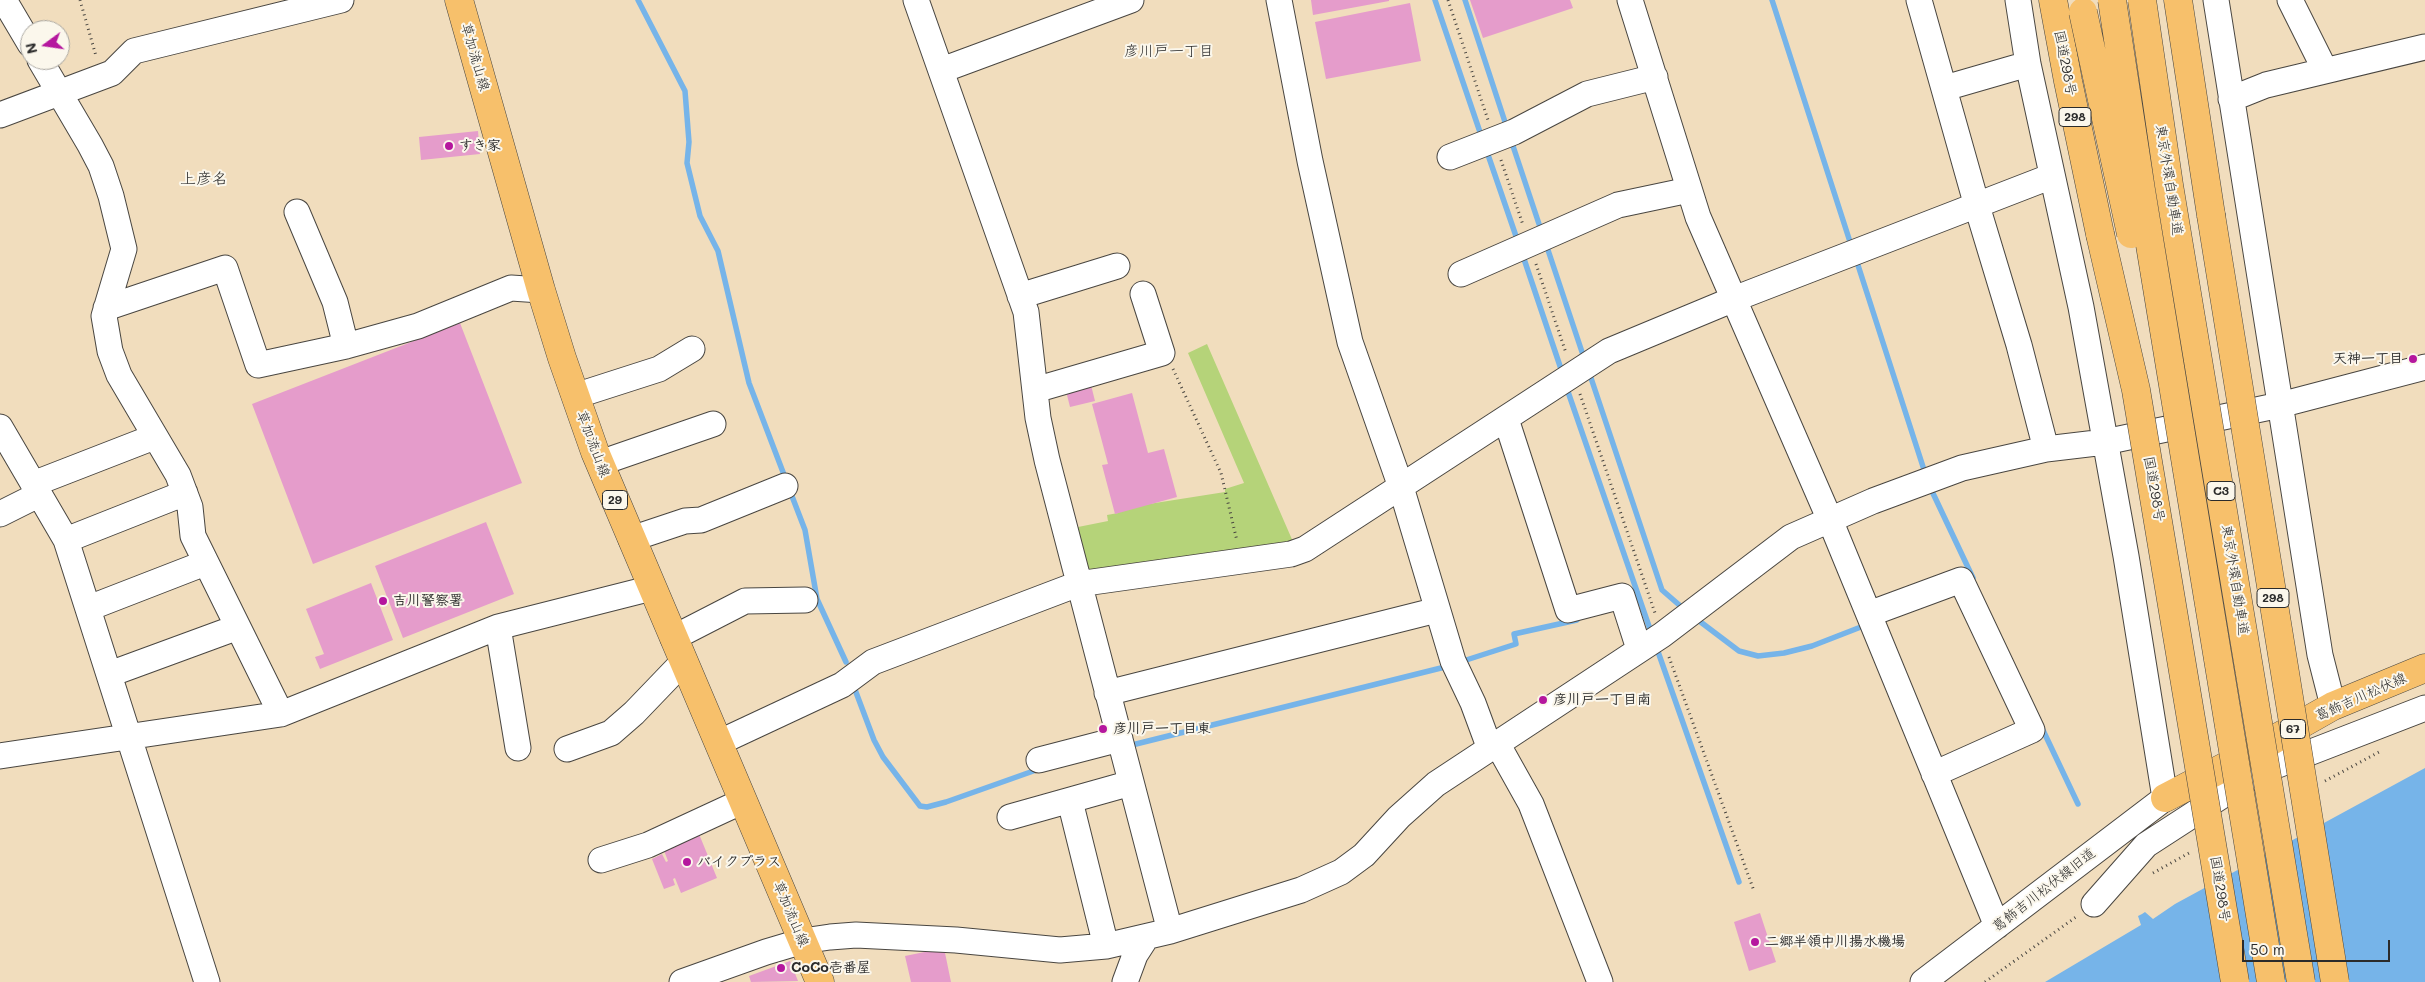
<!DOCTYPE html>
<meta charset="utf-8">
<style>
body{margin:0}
#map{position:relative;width:2425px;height:982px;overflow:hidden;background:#f1ddbd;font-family:Mali,sans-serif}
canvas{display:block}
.north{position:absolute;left:20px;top:20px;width:50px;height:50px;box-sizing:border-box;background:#fbf7ec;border:1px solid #a8a59f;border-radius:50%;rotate:256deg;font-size:14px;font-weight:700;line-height:20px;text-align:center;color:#2b2b2b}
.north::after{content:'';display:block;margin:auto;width:18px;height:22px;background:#b5179e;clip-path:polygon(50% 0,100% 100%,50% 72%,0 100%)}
.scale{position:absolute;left:2242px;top:940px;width:148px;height:22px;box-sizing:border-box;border:2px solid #2b2b2b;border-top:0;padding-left:6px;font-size:15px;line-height:18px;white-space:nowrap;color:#2b2b2b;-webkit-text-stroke:4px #fbf7ec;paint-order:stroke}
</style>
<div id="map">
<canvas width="2425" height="982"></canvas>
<div class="north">N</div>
<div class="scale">50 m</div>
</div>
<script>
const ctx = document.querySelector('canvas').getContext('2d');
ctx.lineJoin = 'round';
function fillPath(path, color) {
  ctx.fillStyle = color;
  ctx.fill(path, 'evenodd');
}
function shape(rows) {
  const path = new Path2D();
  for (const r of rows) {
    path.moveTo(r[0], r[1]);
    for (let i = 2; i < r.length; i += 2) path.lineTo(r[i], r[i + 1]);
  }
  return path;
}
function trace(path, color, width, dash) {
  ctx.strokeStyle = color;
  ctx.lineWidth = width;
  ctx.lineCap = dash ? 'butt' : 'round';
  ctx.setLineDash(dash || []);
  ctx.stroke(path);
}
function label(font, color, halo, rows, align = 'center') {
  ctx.font = font + ' Mali,"Klee One",sans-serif';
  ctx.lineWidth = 4;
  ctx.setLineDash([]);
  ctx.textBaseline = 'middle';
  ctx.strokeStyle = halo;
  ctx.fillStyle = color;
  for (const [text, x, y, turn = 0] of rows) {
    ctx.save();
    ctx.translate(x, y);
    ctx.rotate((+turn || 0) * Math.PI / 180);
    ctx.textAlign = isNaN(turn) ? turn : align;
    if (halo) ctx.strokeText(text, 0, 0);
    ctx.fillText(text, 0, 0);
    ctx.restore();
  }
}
const green = shape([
 [1207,344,1294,544,1096,574,1088,569,1078,527,1108,521,1107,515,1118,513,1117,509,1225,492,1225,489,1244,483,1188,353]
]);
const water = shape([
 [2425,768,2425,982,2045,982,2141,925,2138,916,2142,914,2145,912,2153,919,2175,904]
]);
const stream = shape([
 [638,0,685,91,689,142,687,163,700,216,718,251,749,383,786,480],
 [1435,0,1482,138],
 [1465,0,1507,128],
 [1772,0,1852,248],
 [1511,140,1542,233],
 [1486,149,1518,242],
 [1546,244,1584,358],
 [1522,253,1563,375],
 [1856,259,1926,476],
 [1589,372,1662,590,1685,610],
 [1566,386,1652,635],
 [1930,487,1973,578],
 [790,491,805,530,817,599,846,662],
 [1694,617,1739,651,1758,656,1784,653,1812,646,1866,625],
 [1656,646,1739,882],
 [1460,662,1516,644,1514,634,1577,620],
 [854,687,874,740,883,757,920,806,927,807,946,802,1039,769],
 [2041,726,2078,804],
 [1128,746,1449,666]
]);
const building = shape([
 [1311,0,1389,0,1389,1,1313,15],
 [1470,0,1570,0,1573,8,1483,38],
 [1410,3,1421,61,1326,79,1315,22],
 [478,131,480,154,421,160,419,137],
 [460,323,522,483,313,564,252,404],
 [1091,385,1095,401,1070,407,1066,391],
 [1132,393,1148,453,1164,449,1177,497,1115,514,1102,465,1108,464,1092,404],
 [486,522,514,594,403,638,375,566],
 [371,583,393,640,320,669,315,657,324,654,306,609],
 [699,834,717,878,681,893,675,878,673,879,675,885,664,889,652,859,662,854,666,862,668,861,663,848],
 [1760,913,1776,962,1749,971,1734,922],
 [944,948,951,982,911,982,905,956],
 [790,961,798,981,751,982,749,976]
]);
const path = shape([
 [80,0,96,56],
 [1448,0,1488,120],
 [1501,160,1523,225],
 [1536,264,1566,353],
 [1173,369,1221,473,1237,541],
 [1580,394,1655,613],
 [1669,657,1754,891],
 [2325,781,2381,751],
 [2153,873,2189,853],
 [1985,982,2076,917]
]);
const minor = shape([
 [4,0,30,44],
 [916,0,1026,312,1038,418,1047,460,1170,931],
 [1279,0,1310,161,1350,342,1401,487,1453,661,1473,703,1490,749],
 [1630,0,1698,217,1830,520,1997,926],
 [1919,0,1977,206,2019,345,2046,449],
 [2216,0,2320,655,2333,706],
 [2290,0,2325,70],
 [40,60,90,145,101,166,111,196,124,249,104,316,110,351,119,375,178,475,190,507,193,536,281,714],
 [942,70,1131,0],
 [1945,88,2028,64],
 [2231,99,2266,85,2425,47],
 [0,115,112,73,134,51,341,0],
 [1450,157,1514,132,1587,94,1655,77],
 [297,212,335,302,346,346],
 [1461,274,1618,205,1689,190],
 [1020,296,1117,266],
 [106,308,225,268,258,365,346,346,418,326,511,288,541,290],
 [1035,390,1162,353,1143,294],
 [575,396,659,369,692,349],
 [1506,419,1568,610,1622,596,1639,649],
 [0,427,66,540,207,982],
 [600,463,713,424],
 [33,484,154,437],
 [0,514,38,495],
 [631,539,685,521,701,520,785,486],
 [66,540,185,493],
 [89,608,205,563],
 [1869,614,1961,580,2032,730,1934,774],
 [498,627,518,748],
 [673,638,745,601,805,600],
 [110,674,238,627],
 [1107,693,1437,610],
 [718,743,842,685,873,662,1078,584,1291,554,1305,549,1609,351,1734,299,2052,176],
 [1498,745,1531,804,1600,982],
 [567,749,611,733,634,713,683,662],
 [0,756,281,714,498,627,652,588],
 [1039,760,1120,739],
 [2254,763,2257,773,2425,708],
 [1070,801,1106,946],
 [1010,817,1131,783],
 [601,860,648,845,743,801],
 [2094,904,2146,845,2257,773],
 [682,982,766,952,803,941,830,937,856,935,956,940,1060,950,1106,946,1170,931,1301,890,1341,872,1364,855,1399,817,1436,784,1662,635,1791,537,1873,501,1962,468,2046,449,2105,442,2280,405,2425,367],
 [1125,982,1135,955,1146,938],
 [1923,982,2165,798,2126,556,2081,307,2028,64,2018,0]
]);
const major = shape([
 [459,0,541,290,562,358,595,452,820,982],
 [2165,798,2236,761,2333,706,2425,668]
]);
const highway = shape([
 [2053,0,2068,81,2100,234],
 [2178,0,2211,215]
]);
const highwayBridge = shape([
 [2112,0,2141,190,2271,982],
 [2142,0,2169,185,2301,982],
 [2083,12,2131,234],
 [2211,215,2335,982],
 [2100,234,2136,390,2235,982]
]);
const markers = [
 [449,146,5,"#b5179e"],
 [2413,359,5,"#b5179e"],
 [383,601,5,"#b5179e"],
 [1543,700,5,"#b5179e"],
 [1103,729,5,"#b5179e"],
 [687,862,5,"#b5179e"],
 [1755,942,5,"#b5179e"],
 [781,968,5,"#b5179e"]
];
const shields = [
 [2075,117,32],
 [2221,491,28],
 [615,500,25],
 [2273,598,32],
 [2293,729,25]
];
const shieldNames = [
 ["298",2075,117],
 ["C3",2221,491],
 ["29",615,500],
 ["298",2273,598],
 ["67",2293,729]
];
const streetNames = [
 ["草加流山線",475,57,74],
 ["国道298号",2065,63,79],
 ["東京外環自動車道",2169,180,81],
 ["草加流山線",593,444,69],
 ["国道298号",2154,489,80],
 ["東京外環自動車道",2235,580,81],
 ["葛飾吉川松伏線",2361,697,-24],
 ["国道298号",2220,889,81],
 ["葛飾吉川松伏線旧道",2044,890,-38],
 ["草加流山線",791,914,67]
];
const poiNames = [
 ["すき家",459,146],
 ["天神一丁目",2403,359,"right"],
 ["吉川警察署",393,601],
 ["彦川戸一丁目南",1553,700],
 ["彦川戸一丁目東",1113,729],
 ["バイクプラス",697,862],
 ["二郷半領中川揚水機場",1765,942],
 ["CoCo壱番屋",791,968]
];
const neighbourhoodNames = [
 ["彦川戸一丁目",1169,51]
];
const quarterNames = [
 ["上彦名",204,179]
];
fillPath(green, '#b5d379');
fillPath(water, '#76b4e9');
trace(stream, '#76b4e9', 5.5);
fillPath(building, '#e59ccb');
trace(minor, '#494641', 27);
trace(major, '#494641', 29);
trace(highway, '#494641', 29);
trace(path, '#494641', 3, [1, 4]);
trace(minor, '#fff', 25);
trace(major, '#f7c06b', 28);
trace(highway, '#f7c06b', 28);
trace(highwayBridge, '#494641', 29, []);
trace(highwayBridge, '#f7c06b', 28);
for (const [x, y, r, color] of markers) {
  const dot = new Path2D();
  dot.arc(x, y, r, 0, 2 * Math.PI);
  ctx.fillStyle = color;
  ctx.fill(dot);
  trace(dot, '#fbf7ec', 2);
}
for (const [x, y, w] of shields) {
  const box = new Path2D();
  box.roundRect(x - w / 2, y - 9.5, w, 19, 4);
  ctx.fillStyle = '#fbf7ec';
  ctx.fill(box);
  trace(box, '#2b2b2b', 1);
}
label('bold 12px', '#2b2b2b', null, shieldNames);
label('14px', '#2b2b2b', '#fbf7ec', streetNames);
label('bold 14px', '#2b2b2b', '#fbf7ec', poiNames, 'left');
label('15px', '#2b2b2b', '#fbf7ec', neighbourhoodNames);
label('16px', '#2b2b2b', '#fbf7ec', quarterNames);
</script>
